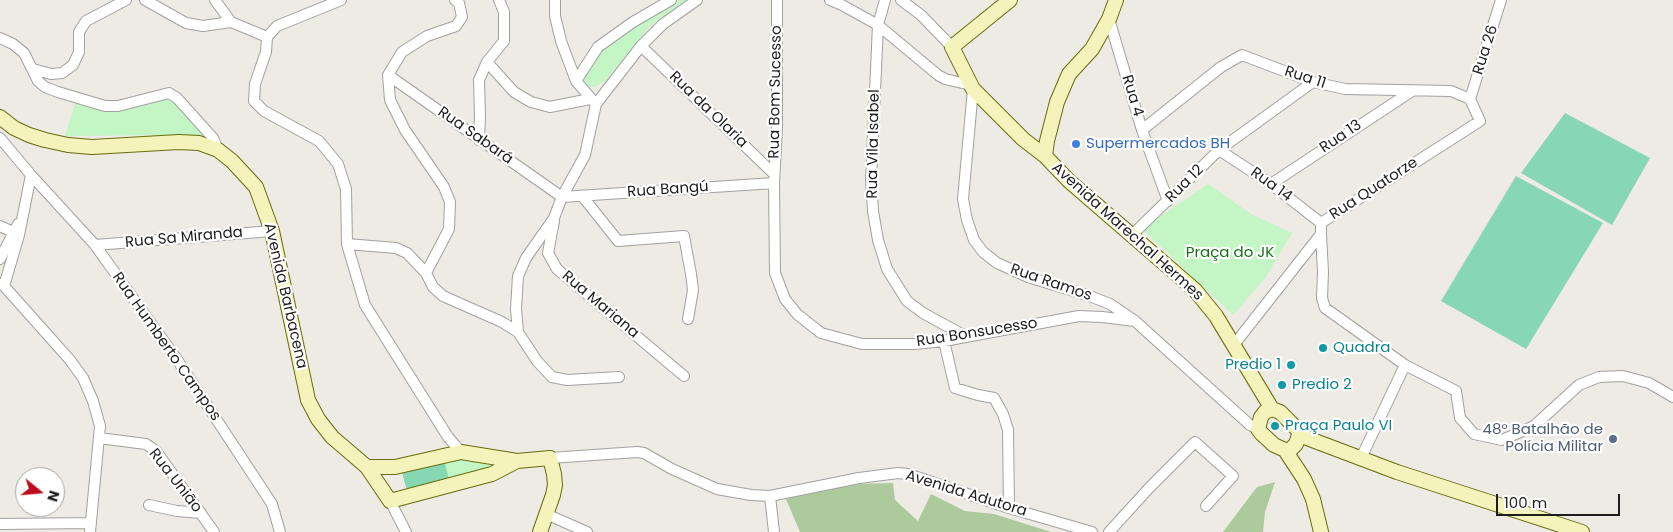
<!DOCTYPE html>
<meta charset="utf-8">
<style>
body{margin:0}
#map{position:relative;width:1673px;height:532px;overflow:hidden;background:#eeeae4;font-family:Poppins,sans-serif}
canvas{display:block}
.north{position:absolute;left:15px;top:467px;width:50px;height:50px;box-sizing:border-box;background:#fff;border:1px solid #a5a5a5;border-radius:50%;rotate:107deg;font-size:14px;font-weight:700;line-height:20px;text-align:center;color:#1d1d1d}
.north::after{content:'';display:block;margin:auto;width:18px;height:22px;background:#bc0f1b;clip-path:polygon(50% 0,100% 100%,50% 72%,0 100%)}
.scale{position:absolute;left:1496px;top:494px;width:124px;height:22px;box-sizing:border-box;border:2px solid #1d1d1d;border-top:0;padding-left:6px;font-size:15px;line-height:18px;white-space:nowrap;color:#1d1d1d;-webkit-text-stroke:4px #fff;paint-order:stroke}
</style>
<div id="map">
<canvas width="1673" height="532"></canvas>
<div class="north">N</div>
<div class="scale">100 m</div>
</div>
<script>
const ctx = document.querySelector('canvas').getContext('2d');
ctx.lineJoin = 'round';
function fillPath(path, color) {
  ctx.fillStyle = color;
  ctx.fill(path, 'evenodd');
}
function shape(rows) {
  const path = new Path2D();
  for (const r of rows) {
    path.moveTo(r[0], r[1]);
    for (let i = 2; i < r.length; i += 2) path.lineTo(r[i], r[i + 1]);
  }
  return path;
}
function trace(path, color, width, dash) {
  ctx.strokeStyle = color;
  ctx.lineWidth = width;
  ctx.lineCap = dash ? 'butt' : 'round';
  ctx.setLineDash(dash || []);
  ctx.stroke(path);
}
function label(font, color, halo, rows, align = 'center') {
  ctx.font = font + ' Poppins,sans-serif';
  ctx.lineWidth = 4.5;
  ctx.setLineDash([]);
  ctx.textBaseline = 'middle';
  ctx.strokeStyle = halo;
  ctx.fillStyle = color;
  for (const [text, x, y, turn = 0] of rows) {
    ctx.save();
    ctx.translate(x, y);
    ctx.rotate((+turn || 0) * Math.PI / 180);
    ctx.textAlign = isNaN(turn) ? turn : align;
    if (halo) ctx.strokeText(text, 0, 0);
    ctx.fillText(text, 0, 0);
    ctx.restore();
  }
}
const forest = shape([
 [1275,482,1265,512,1263,532,1223,532,1257,487],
 [893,483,895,500,918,521,931,494,965,511,994,514,1051,532,800,532,786,499,851,484]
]);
const park = shape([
 [679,0,690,0,662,16,649,27,606,80,595,87,588,86,583,82,584,77,591,61,611,40,638,21],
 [169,94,204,135,65,136,76,100,101,108],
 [1208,184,1251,214,1292,233,1265,278,1233,315,1142,229],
 [460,455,499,462,493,467,449,479,444,460]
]);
const pitch = shape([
 [1565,113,1650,158,1612,225,1521,173],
 [1516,176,1603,223,1526,349,1441,301],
 [444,460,449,479,407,491,402,472]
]);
const street = shape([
 [145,0,186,23,203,26,231,22],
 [215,0,231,22,267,37],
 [341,0,277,26,267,37,266,52,255,84,254,101,264,111,319,141,338,164,346,189,347,244,365,305,448,437,461,452],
 [555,0,555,16,561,41,576,81,594,102],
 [777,0,777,128,774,183,775,273,785,299,797,314,821,333,862,344,914,344,944,341,1079,316,1102,317,1135,321],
 [830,0,842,5,878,25,938,75,945,79,971,85],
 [885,0,878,25,871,180,873,211,878,240,887,269,907,301,923,313,967,337],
 [901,0,921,15,952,47],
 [1109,19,1142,130,1168,201],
 [0,38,13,44,24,53,38,81,45,87,58,92,105,106,118,106,169,93,177,98,213,138,218,150],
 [641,46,774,174],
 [487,62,514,92,531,102,550,107,590,99],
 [33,69,51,74,62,73,73,65,79,52,79,32,86,21,126,0],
 [388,75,562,197],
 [576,81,598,47,633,22,671,0],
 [973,89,963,199,967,220,974,240,983,252,997,263,1028,277,1087,295,1110,304,1135,321,1250,425,1258,429],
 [1470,99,1501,0],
 [1142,130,1221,67,1242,55,1313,82,1345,89,1451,91,1470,99,1480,121,1321,223,1321,234,1233,346],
 [0,138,31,175,95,245,178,361,272,504,280,532],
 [479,140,480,116,479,80,487,62,504,41,504,12,499,0],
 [1219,150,1271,184,1321,223],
 [1271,184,1412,91],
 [562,197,774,183],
 [583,197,618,241,684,236,691,274,693,290,688,319],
 [554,221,548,253,557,269,684,376],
 [0,226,19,235],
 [1321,234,1323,272,1322,298,1325,308,1405,365,1456,391,1460,418,1474,434,1502,440,1534,426,1579,385,1599,377,1623,376,1649,383,1673,397],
 [1131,236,1219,150,1313,82],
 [347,244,396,248,407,253,426,273,433,287,443,296,502,322,518,332,537,361,552,377,567,380,619,377],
 [95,245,272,231],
 [0,259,18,224],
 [426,273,449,229,450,202,444,187,405,130,390,100,388,75,402,52,427,36,456,26,462,17,459,3,455,0],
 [0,284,4,286,70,360,83,378,93,401,100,426,90,532],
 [4,286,19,235,31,175],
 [518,332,516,309,518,276,526,258,554,218,562,197,585,155,596,104,641,46,663,24,697,0],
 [944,341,955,388,978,395,994,398,1003,414,1008,430,1009,508],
 [99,438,146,444,156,451,214,532],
 [550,458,637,452,644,453,672,469,717,489,751,495,770,496,859,478,898,473,908,474,1009,508,1092,532],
 [1361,458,1405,365],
 [770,496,774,532],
 [390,501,406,532],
 [149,505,177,511,201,513],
 [546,514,587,532],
 [0,524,91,523],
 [1109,532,1150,487,1195,442,1233,476,1206,506]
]);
const secondary = shape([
 [1010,0,952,47,973,89,1023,139,1045,156,1069,181,1195,290,1216,316,1272,409],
 [0,117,14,128,29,135,45,140,68,145,92,147,179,142,199,143,218,150,232,161,256,187,272,231,308,400,318,419,332,437,367,467,390,501,492,474,517,461],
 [1045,156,1047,141,1057,102,1069,74,1092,49,1109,19,1116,0],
 [1272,409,1280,412,1299,431,1299,435,1296,444,1290,450,1285,450,1274,445,1261,433,1258,429,1261,417,1265,412,1272,409],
 [1299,435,1397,472,1582,532],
 [1285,450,1304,479,1313,499,1321,532],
 [367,467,395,467,461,452,517,461,550,458,554,474,555,485,553,495,540,532]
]);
const markers = [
 [1076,144,5,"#3f7fe0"],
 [1323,348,5,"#0f9aa8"],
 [1291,365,5,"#0f9aa8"],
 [1282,385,5,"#0f9aa8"],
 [1275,426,5,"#0f9aa8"],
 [1613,439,5,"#5c6f8a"]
];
const streetNames = [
 ["Rua 26",1486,50,-72],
 ["Rua 11",1305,78,18],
 ["Rua Bom Sucesso",776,92,-89],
 ["Rua 4",1132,96,73],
 ["Rua da Olaria",708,110,44],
 ["Rua Sabará",475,136,35],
 ["Rua 13",1341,137,-34],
 ["Rua Vila Isabel",874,144,-89],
 ["Rua 12",1185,184,-45],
 ["Rua 14",1271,185,36],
 ["Rua Quatorze",1374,189,-33],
 ["Rua Bangú",668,190,-4],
 ["Avenida Marechal Hermes",1127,232,42],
 ["Rua Sa Miranda",184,238,-5],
 ["Rua Ramos",1051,283,19],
 ["Avenida Barbacena",285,296,77],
 ["Rua Mariana",600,305,40],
 ["Rua Bonsucesso",977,333,-9],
 ["Rua Humberto Campos",166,347,55],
 ["Rua União",175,481,52],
 ["Avenida Adutora",966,494,17]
];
const shopNames = [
 ["Supermercados BH",1086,144]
];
const parkNames = [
 ["Praça do JK",1230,253]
];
const cultureNames = [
 ["Quadra",1333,348],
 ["Predio 1",1281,365,"right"],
 ["Predio 2",1292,385],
 ["Praça Paulo VI",1285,426]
];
const serviceNames = [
 ["48° Batalhão de",1603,430],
 ["Polícia Militar",1603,447]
];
fillPath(forest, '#acca9c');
fillPath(park, '#c4f5c4');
fillPath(pitch, '#88d7b3');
trace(street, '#a1a1a1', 12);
trace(secondary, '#686c0d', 16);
trace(street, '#fff', 10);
trace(secondary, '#f4f3bb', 14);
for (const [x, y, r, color] of markers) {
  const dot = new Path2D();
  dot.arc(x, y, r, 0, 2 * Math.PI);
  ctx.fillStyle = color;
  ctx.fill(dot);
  trace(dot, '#fff', 2);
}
label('15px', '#1d1d1d', '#fff', streetNames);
label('15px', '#366cbe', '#fff', shopNames, 'left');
label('15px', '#147315', '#fff', parkNames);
label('15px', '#0d838f', '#fff', cultureNames, 'left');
label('15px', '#4e5e75', '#fff', serviceNames, 'right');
</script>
